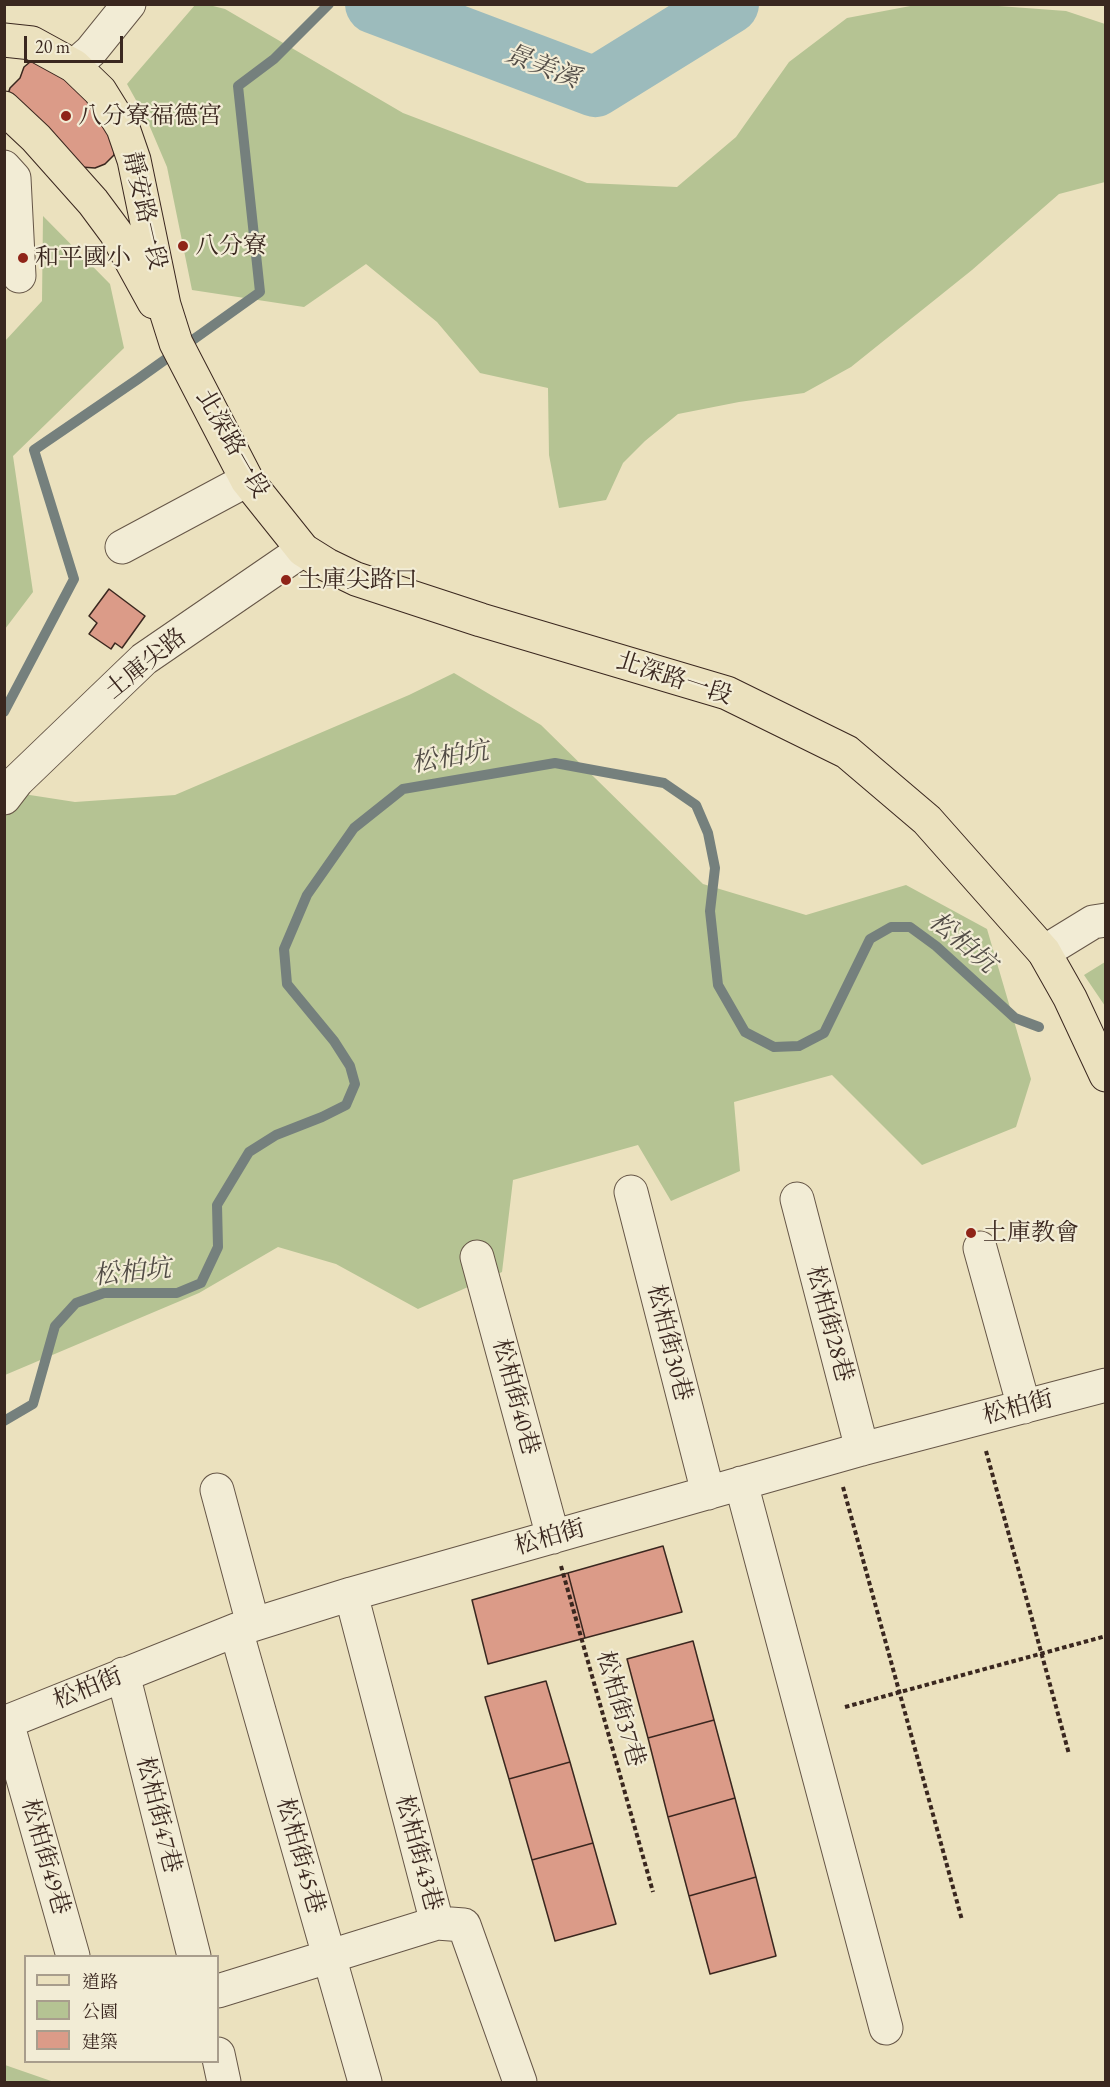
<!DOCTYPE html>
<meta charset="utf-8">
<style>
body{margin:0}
#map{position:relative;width:1110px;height:2087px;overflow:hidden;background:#ebe1be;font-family:"EB Garamond","Noto Serif TC",serif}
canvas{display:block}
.frame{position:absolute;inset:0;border:6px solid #3a271f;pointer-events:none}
.legend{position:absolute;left:24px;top:1955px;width:195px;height:108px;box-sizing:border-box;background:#f2ecd5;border:2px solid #a89d8c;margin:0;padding:8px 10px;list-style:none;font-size:18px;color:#3a271f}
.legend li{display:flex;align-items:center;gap:12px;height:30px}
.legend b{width:30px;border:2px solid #a89d8c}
.scale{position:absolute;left:24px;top:36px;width:99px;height:27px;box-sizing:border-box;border:3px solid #3a271f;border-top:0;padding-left:8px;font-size:18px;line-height:21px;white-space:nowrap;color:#3a271f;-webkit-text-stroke:4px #f2ecd5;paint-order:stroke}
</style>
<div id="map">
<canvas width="1110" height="2087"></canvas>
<div class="frame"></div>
<ul class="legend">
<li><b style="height:8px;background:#ebe1be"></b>道路</li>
<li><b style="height:16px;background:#b5c393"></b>公園</li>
<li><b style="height:16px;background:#db9b88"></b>建築</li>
</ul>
<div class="scale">20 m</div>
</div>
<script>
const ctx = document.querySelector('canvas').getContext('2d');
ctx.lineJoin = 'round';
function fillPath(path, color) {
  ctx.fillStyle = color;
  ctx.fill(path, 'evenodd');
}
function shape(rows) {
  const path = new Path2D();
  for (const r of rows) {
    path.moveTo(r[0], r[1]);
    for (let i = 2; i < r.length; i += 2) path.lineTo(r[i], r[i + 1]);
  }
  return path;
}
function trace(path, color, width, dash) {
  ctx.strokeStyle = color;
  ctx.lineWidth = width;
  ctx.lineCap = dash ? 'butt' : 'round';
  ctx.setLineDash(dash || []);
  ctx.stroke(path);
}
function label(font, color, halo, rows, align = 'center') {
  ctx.font = font + ' "EB Garamond","Noto Serif TC",serif';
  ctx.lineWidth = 4.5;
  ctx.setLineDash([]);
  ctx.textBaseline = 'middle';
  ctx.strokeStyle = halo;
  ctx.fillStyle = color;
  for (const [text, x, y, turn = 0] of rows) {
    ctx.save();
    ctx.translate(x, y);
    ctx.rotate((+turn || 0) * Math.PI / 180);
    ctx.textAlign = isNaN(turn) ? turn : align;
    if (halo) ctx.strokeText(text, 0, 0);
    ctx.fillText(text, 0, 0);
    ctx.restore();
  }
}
const green = shape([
 [921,4,985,5,1066,11,1105,24,1105,182,1059,194,972,270,851,367,804,393,739,402,678,414,645,441,623,463,606,500,559,508,549,455,548,388,480,373,437,322,366,264,304,307,192,290,167,167,147,120,127,84,195,5,209,5,225,9,403,113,587,183,677,187,736,137,789,62,847,18],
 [43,216,110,284,124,348,13,456,33,592,5,629,5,341,42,301],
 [454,673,541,725,703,884,806,915,906,885,987,929,1031,1079,1016,1127,922,1165,832,1075,734,1102,740,1171,671,1201,638,1145,513,1180,502,1272,418,1309,336,1264,278,1247,199,1293,5,1375,4,791,75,802,175,795,409,695],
 [1105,962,1105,1006,1084,975],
 [4,2065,5,2065,54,2082,5,2082]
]);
const stream = shape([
 [4,712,74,579,34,450,138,379,260,292,238,86,274,59,329,4],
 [4,1421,33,1404,55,1326,76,1303,104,1293,177,1293,201,1283,218,1247,217,1205,249,1152,276,1135,322,1117,346,1105,355,1084,350,1066,334,1041,287,984,284,949,307,895,354,828,403,789,555,763,664,783,696,805,708,833,715,868,710,911,718,985,745,1032,774,1047,799,1046,824,1033,870,939,891,927,910,927,936,946,1015,1018,1039,1027]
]);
const river = shape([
 [375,4,595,87,729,4]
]);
const building = shape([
 [36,57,58,70,114,128,114,155,105,164,95,168,81,167,7,97,10,88,20,78,24,67,36,57],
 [109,589,145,616,122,648,115,643,111,649,89,634,97,623,89,616,109,589],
 [663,1546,682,1612,585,1638,568,1573,663,1546],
 [568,1573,585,1638,488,1664,472,1600,568,1573],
 [693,1641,714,1720,648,1738,627,1659,693,1641],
 [546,1681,570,1762,509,1779,485,1697,546,1681],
 [714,1720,735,1798,668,1817,648,1738,714,1720],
 [570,1762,593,1843,532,1860,509,1779,570,1762],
 [735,1798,756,1877,689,1896,668,1817,735,1798],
 [593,1843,616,1924,555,1941,532,1860,593,1843],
 [756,1877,776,1956,710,1974,689,1896,756,1877]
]);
const path = shape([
 [986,1451,1069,1754],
 [843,1487,962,1920],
 [561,1566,653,1892],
 [845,1707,1106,1636]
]);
const minor = shape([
 [74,66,91,51,129,4],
 [4,167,14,178,19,276],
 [122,547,247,480],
 [4,798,17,781,144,659,303,550],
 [1044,952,1093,922,1106,920],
 [631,1192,708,1493],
 [797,1199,862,1449],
 [980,1248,1024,1407],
 [477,1257,553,1537],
 [741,1483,886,2028],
 [217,1490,253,1624],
 [351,1594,437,1923,464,1925,520,2082],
 [236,1630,365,2082],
 [123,1674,194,1956],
 [7,1722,73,1956],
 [4,1723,236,1630,351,1594,862,1449,1106,1385],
 [218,1991,437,1923],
 [218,2054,224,2082]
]);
const major = shape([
 [4,40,32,43,74,66,100,91,123,128,134,160,164,305,176,343,247,480,303,550,327,565,356,579,481,620,727,693,847,752,927,820,1044,952,1070,998,1106,1075],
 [4,108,36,138,93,202,116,233,154,302]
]);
const markers = [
 [66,116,6,"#8f2418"],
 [183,246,6,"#8f2418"],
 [23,258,6,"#8f2418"],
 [286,580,6,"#8f2418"],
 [971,1233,6,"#8f2418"]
];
const poiNames = [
 ["八分寮福德宮",78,116],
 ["八分寮",195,246],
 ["和平國小",35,258],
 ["土庫尖路口",298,580],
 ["土庫教會",983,1233]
];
const streetNames = [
 ["靜安路一段",144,211,77],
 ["北深路一段",232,444,60],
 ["土庫尖路",146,664,-39],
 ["北深路一段",674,679,18],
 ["松柏街28巷",829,1324,75],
 ["松柏街30巷",669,1343,76],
 ["松柏街40巷",515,1397,75],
 ["松柏街",1018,1408,-15],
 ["松柏街",550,1538,-16],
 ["松柏街",88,1689,-22],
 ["松柏街37巷",620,1709,74],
 ["松柏街47巷",158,1815,76],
 ["松柏街43巷",418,1853,75],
 ["松柏街45巷",300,1856,74],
 ["松柏街49巷",45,1857,74]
];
const waterNames = [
 ["景美溪",542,67,21],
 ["松柏坑",450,758,-10],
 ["松柏坑",962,943,40],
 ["松柏坑",132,1273,-6]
];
fillPath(green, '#b5c393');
trace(stream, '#75807d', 10);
trace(river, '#9cbbbc', 60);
fillPath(building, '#db9b88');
trace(building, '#3a271f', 1.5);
trace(minor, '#665647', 35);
trace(major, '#3a271f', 35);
trace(path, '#3a271f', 4, [4.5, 3]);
trace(minor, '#f2ecd5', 33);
trace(major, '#ebe1be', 33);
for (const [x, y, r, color] of markers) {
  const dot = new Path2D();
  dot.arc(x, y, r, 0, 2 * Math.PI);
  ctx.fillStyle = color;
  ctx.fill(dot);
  trace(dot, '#f2ecd5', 2);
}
label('24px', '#3a271f', '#f2ecd5', poiNames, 'left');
label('24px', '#3a271f', '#f2ecd5', streetNames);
label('italic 26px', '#524c46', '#f2ecd5', waterNames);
</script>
